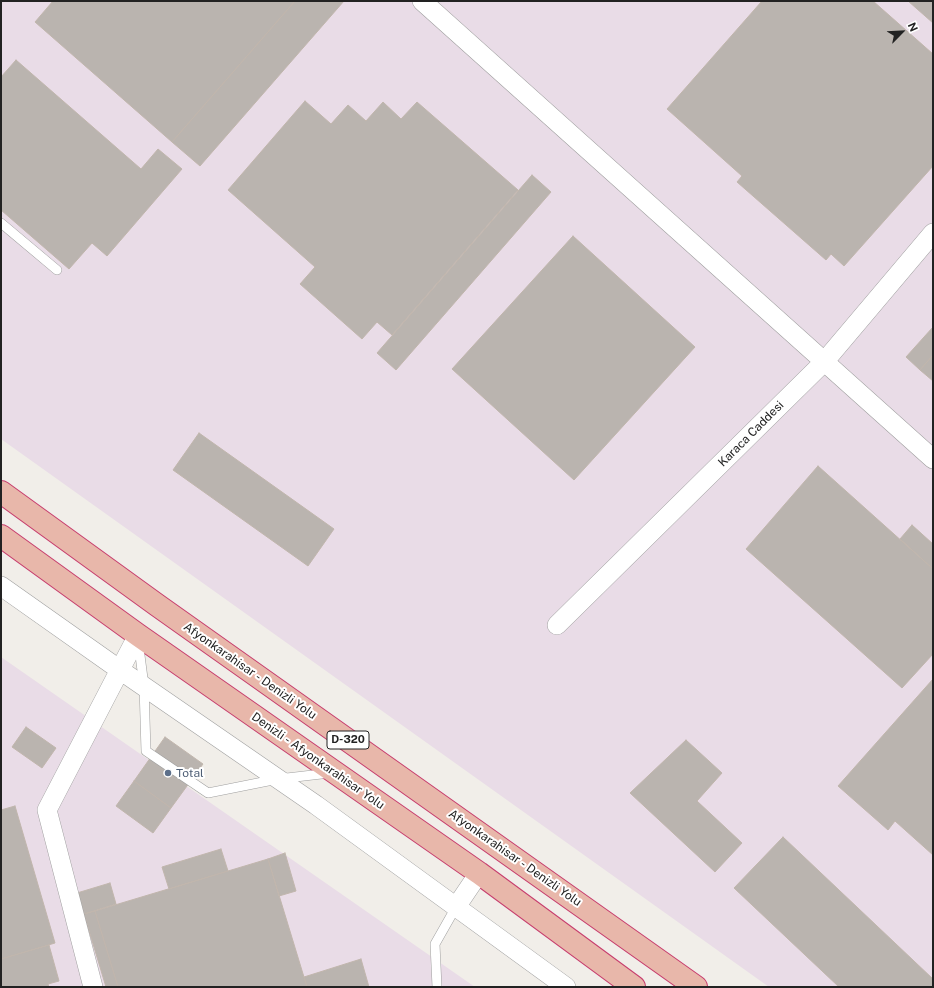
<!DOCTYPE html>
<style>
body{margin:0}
#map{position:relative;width:934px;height:988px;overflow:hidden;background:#f1eee9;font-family:"Public Sans",sans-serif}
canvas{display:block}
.frame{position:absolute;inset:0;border:2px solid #222;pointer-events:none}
.north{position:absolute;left:882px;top:12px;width:40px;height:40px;-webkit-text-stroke:3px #fff;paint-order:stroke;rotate:66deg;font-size:11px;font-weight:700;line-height:16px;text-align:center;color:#222}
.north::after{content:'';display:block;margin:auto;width:14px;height:18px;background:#222;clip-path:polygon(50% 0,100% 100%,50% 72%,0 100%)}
</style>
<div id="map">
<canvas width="934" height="988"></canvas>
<div class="frame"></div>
<div class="north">N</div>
</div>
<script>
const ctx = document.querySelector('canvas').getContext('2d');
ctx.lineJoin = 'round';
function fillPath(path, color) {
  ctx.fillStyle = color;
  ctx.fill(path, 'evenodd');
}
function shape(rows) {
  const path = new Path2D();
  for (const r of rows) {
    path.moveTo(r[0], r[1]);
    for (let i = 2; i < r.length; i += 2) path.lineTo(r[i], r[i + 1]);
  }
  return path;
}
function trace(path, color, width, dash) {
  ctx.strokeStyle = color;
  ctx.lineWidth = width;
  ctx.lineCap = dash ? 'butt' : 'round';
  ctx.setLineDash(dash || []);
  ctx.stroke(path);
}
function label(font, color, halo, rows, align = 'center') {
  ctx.font = font + ' "Public Sans",sans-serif';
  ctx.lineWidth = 4;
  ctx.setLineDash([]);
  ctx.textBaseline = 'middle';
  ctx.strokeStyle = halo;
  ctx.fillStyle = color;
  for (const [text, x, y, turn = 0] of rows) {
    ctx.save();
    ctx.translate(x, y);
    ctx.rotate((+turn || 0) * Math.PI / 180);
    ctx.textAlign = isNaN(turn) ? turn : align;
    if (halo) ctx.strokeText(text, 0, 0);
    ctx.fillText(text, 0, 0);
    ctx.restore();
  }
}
const industrial = shape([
 [1,1,933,1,933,987,769,987,1,439],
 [1,657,475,987,1,987]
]);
const building = shape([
 [53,1,295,1,172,142,35,22,53,1],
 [295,1,344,1,200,166,172,142,295,1],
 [762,1,873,1,933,54,933,166,844,266,831,254,826,260,737,182,742,176,667,109,762,1],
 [908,1,933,1,933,23,908,1],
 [16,60,141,169,158,149,182,169,107,256,92,243,69,269,1,210,1,77,16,60],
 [305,101,331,124,348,105,366,121,383,102,401,119,417,102,518,190,392,335,377,322,362,339,300,284,315,267,228,190,305,101],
 [532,175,551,192,396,370,377,353,532,175],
 [573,236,695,347,574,480,452,369,573,236],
 [933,327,933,355,920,370,906,357,933,327],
 [933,355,933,381,920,370,933,355],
 [199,433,334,529,308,566,173,470,199,433],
 [818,466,933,569,933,654,902,688,746,549,818,466],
 [912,525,933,544,933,569,900,539,912,525],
 [933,679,933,855,895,821,888,830,838,786,933,679],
 [26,727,56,748,42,768,12,747,26,727],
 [165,737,203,764,171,808,134,781,165,737],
 [686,740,722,773,697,801,742,843,715,872,630,793,686,740],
 [134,781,171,808,153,833,116,806,134,781],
 [15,806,55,943,1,959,1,810,15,806],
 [783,837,933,979,933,987,839,987,734,888,783,837],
 [221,849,228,871,169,889,162,867,221,849],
 [285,853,296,891,279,896,268,859,285,853],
 [268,859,307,987,118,987,95,911,268,859],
 [110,883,116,904,84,914,77,893,110,883],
 [95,911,118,987,106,987,84,914,95,911],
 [49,945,59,981,48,984,49,987,1,987,1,959,49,945],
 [361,959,369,987,307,987,304,977,361,959]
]);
const service = shape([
 [1,223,57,270],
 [138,640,144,686,146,751,208,793,278,779,330,773],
 [437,987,435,944,456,907]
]);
const minor = shape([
 [422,1,933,459],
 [1,586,120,670,316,805,566,987],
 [557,625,824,362,933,233],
 [456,907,479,873],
 [93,987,47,810,138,635]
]);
const trunk = shape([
 [1,492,157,605,696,987],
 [1,536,138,635,479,873,634,987]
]);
const markers = [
 [168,773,4,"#5c6f8a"]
];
const shields = [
 [348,740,42]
];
const shieldNames = [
 ["D-320",348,740]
];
const streetNames = [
 ["Karaca Caddesi",751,434,-45],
 ["Afyonkarahisar - Denizli Yolu",250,671,35],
 ["Denizli - Afyonkarahisar Yolu",318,761,35],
 ["Afyonkarahisar - Denizli Yolu",515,858,35]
];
const serviceNames = [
 ["Total",176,773]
];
fillPath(industrial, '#e9dce7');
fillPath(building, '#bab4af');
trace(building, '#c1b6ad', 1);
trace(service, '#9f9f9f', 10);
trace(minor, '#9f9f9f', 20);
trace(trunk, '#c73e6e', 24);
trace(service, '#fff', 9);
trace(minor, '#fff', 19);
trace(trunk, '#e8b7aa', 22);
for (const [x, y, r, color] of markers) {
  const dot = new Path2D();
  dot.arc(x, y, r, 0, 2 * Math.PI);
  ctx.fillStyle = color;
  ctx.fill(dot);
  trace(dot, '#fff', 1.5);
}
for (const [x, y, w] of shields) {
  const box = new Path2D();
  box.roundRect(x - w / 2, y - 9, w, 18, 3);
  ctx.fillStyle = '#fff';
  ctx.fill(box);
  trace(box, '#222', 1);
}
label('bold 11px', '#222', null, shieldNames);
label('12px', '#222', '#fff', streetNames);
label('12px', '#4e5e75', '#fff', serviceNames, 'left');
</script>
